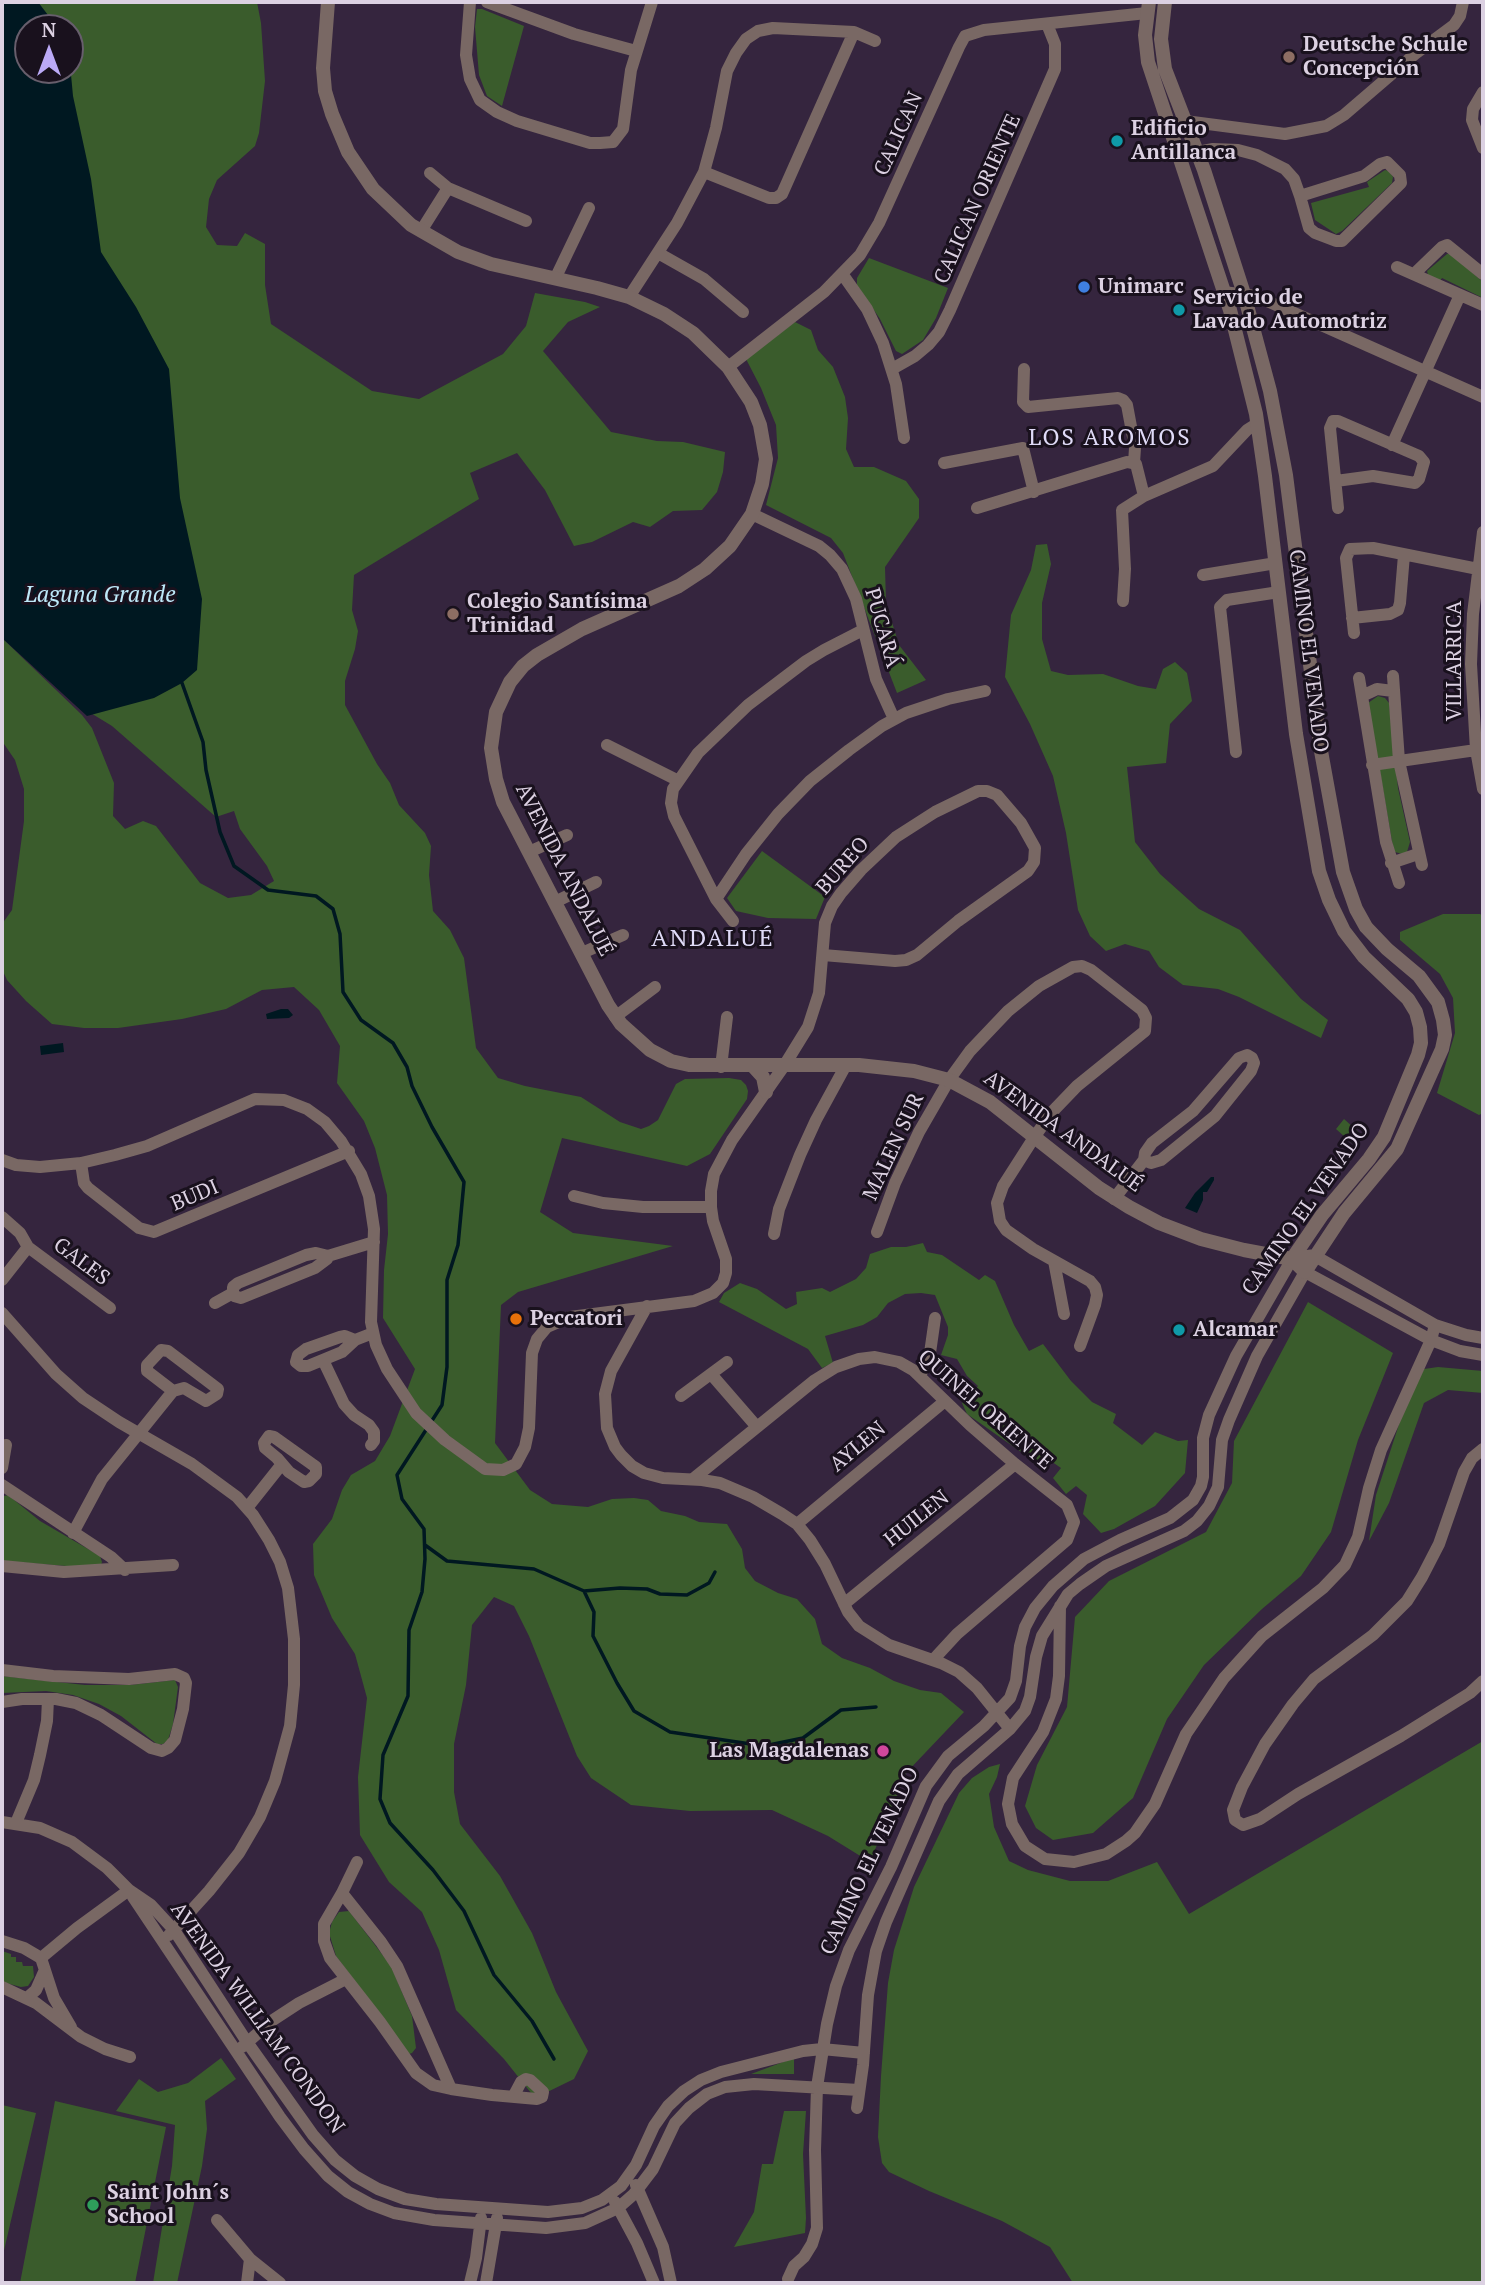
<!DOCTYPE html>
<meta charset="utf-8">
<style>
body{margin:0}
#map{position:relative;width:1485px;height:2285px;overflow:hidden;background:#35253e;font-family:"PT Serif",serif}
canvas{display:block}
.frame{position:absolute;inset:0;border:4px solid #dcd1e2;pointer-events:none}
.north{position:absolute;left:14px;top:14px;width:70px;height:70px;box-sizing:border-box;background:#19111d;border:2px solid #675e6c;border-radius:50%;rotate:0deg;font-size:19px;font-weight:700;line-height:28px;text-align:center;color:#dcd1e2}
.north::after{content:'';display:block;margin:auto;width:24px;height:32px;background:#bbaaf6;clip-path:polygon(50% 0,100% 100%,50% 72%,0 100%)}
</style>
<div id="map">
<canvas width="1485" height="2285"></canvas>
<div class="frame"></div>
<div class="north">N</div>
</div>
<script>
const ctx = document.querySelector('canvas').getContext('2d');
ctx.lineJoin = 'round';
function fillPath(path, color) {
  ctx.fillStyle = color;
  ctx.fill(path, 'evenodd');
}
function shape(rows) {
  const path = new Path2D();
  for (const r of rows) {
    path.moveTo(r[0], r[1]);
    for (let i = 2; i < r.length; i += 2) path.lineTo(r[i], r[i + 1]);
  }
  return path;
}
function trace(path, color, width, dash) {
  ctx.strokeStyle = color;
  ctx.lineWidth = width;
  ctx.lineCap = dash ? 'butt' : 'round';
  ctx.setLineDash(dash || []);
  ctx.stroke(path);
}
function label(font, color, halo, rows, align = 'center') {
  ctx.font = font + ' "PT Serif",serif';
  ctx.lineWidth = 6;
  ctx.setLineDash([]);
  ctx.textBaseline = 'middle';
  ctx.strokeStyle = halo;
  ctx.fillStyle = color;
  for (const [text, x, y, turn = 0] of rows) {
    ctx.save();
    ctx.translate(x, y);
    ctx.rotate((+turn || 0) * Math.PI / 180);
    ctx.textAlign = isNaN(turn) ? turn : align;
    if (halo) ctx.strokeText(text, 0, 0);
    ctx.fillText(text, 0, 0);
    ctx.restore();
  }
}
const green = shape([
 [2,2,257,2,261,23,265,81,259,133,255,146,217,180,209,199,206,227,217,245,237,246,245,233,265,244,265,285,271,324,372,391,419,399,503,354,526,326,535,293,585,302,600,307,568,322,543,351,611,432,657,441,683,442,725,452,723,472,717,492,702,510,673,511,650,527,633,522,592,542,574,546,545,490,517,453,470,473,479,499,354,575,352,610,358,631,355,649,345,681,345,705,377,764,390,783,399,805,425,833,431,846,429,875,433,911,450,930,464,958,476,1048,498,1078,525,1086,581,1097,620,1122,641,1129,649,1126,658,1120,676,1084,685,1079,729,1078,741,1080,746,1085,748,1091,747,1099,710,1154,687,1166,562,1138,540,1212,573,1233,673,1246,518,1292,501,1305,495,1443,530,1490,552,1504,588,1507,612,1499,634,1498,648,1500,661,1511,685,1516,699,1522,727,1524,742,1549,745,1568,755,1581,778,1593,797,1599,815,1619,822,1644,842,1658,870,1668,894,1681,920,1690,941,1693,964,1712,906,1773,870,1862,828,1836,772,1810,690,1811,631,1805,591,1778,577,1756,529,1636,514,1606,494,1597,472,1625,466,1685,454,1744,454,1792,460,1824,500,1876,532,1933,556,1992,588,2051,574,2079,535,2098,504,2059,456,2010,439,1950,422,1912,389,1882,360,1835,358,1777,367,1698,355,1654,332,1618,314,1575,313,1544,332,1519,342,1490,351,1475,375,1461,390,1436,415,1369,383,1318,384,1270,388,1234,387,1195,375,1148,364,1121,337,1083,340,1046,319,1010,294,987,262,990,226,1009,182,1019,118,1028,84,1028,52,1024,26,1001,7,980,2,969,2,924,12,910,24,821,24,789,15,760,2,741,2,638,82,715,92,728,114,783,113,816,125,829,143,821,156,826,200,883,228,898,251,895,274,881,267,866,240,829,234,811,216,817,112,726,71,701],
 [28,28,70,28,70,70,28,70],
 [477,9,482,9,524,26,502,106,487,96,479,75,475,27],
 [1385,170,1389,171,1393,177,1392,183,1342,231,1336,234,1315,220,1311,203,1369,187,1367,182],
 [1447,254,1451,254,1483,282,1483,302,1481,301,1481,297,1442,278,1439,282,1428,275,1427,271],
 [869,258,948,288,936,318,923,340,902,354,896,351,880,319,857,285,857,278],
 [795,322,811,330,818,350,833,367,845,397,848,418,846,449,854,467,874,467,906,481,919,499,919,518,885,567,886,603,899,645,926,680,897,693,843,553,831,538,766,505,778,458,776,425,761,388,746,359],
 [1047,544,1051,564,1042,603,1042,639,1051,671,1068,675,1103,674,1138,686,1156,689,1163,669,1175,662,1187,673,1192,701,1170,724,1166,763,1127,767,1135,842,1160,874,1199,909,1240,930,1301,999,1328,1020,1321,1038,1239,997,1218,989,1183,985,1159,967,1149,951,1125,944,1106,951,1090,936,1078,910,1066,833,1053,776,1030,724,1005,677,1011,615,1031,570,1036,545],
 [1378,696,1385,698,1389,703,1398,788,1410,842,1407,852,1402,854,1395,852,1393,847,1368,703],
 [762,851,825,897,816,919,768,918,736,911,727,898],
 [1443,914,1480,914,1483,916,1483,1113,1479,1115,1437,1093,1455,1033,1453,998,1440,974,1400,940,1400,932],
 [1344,1119,1364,1137,1355,1146,1336,1129],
 [923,1243,927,1252,942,1255,979,1280,985,1275,995,1281,1014,1325,1029,1351,1043,1344,1071,1381,1092,1402,1116,1414,1113,1423,1142,1445,1155,1432,1178,1441,1188,1440,1185,1473,1155,1506,1114,1529,1101,1533,1083,1514,1087,1495,1076,1486,1066,1494,1053,1478,1061,1468,1045,1457,1041,1466,967,1414,962,1403,978,1386,967,1376,957,1359,941,1355,948,1335,948,1327,935,1295,921,1293,905,1294,888,1303,877,1317,863,1325,825,1336,833,1363,822,1368,808,1349,719,1302,724,1293,740,1283,757,1289,786,1309,797,1304,796,1292,822,1288,830,1292,856,1279,866,1268,870,1254,891,1247,906,1247],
 [1308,1302,1393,1353,1358,1440,1331,1532,1301,1576,1262,1609,1204,1665,1167,1719,1133,1798,1093,1833,1053,1840,1036,1828,1025,1806,1037,1765,1067,1707,1075,1617,1109,1581,1206,1532,1232,1483,1234,1441],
 [1438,1367,1483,1371,1483,1393,1448,1390,1424,1403,1389,1503,1369,1541,1376,1495,1404,1409,1424,1369],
 [8,1495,40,1521,100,1556,102,1562,101,1565,92,1568,2,1561,3,1500,4,1496],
 [2,1676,85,1685,130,1685,175,1680,178,1687,173,1724,168,1740,163,1744,157,1744,121,1716,99,1704,73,1695,46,1691,2,1693],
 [1483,1741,1483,2283,1073,2283,1050,2247,1002,2221,929,2191,889,2172,882,2163,878,2137,881,2076,888,1983,894,1950,914,1887,959,1793,972,1778,989,1767,1000,1764,997,1777,989,1794,994,1827,1009,1861,1028,1870,1070,1881,1108,1881,1157,1862,1189,1914],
 [349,1911,391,1966,412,2016,416,2048,412,2053,409,2054,336,1956,329,1933,332,1922,339,1912],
 [2,1951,11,1954,11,1957,16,1957,16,1962,22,1962,23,1966,33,1966,34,1977,28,1986,21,1987,2,1982],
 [221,2058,236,2079,205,2101,207,2129,202,2166,177,2283,153,2283,172,2166,175,2125,116,2111,139,2079,158,2092,188,2083],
 [791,2059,794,2059,794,2074,751,2074],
 [55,2101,166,2127,135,2283,20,2283],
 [2,2105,36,2113,2,2259],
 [784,2111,806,2111,803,2154,806,2218,805,2233,734,2247,754,2212,762,2164,773,2164]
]);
const water = shape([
 [2,2,38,2,58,28,28,28,28,70,70,70,70,64,73,96,91,179,101,252,136,307,169,369,180,498,202,599,197,670,182,683,154,698,87,716,2,638],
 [281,1009,288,1009,293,1015,289,1018,267,1019,266,1014],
 [63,1043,64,1052,41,1055,40,1046],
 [1211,1177,1214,1177,1214,1180,1207,1192,1203,1192,1203,1200,1197,1213,1185,1208,1195,1193]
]);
const stream = shape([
 [182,683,203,742,206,770,220,832,234,866,268,890,316,896,333,909,340,934,343,992,361,1020,393,1043,407,1067,412,1086,432,1127,464,1182,458,1245,447,1280,447,1367,442,1405,397,1475,402,1499,424,1529,425,1559,422,1592,409,1630,408,1696,383,1755,380,1799,390,1823,433,1870,464,1911,494,1975,532,2021,554,2059],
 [425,1545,447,1561,534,1569,584,1591,594,1612,593,1636,617,1683,634,1711,670,1732,764,1746,803,1738,841,1710,876,1707],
 [584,1591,620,1588,647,1589,660,1594,687,1595,709,1583,715,1572]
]);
const minor = shape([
 [470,2,466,55,470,79,480,100,497,112,517,121,590,143,600,143,613,142,623,129,631,70,652,2],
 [487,2,574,34,636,51],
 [1483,92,1473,109,1472,120,1483,148],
 [1185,121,1285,134,1326,126,1344,115,1415,54,1454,25,1460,16,1463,2],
 [1198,152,1213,149,1238,150,1257,155,1285,169,1294,179,1300,196],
 [1387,162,1400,175,1401,183,1342,241,1336,241,1315,233,1309,228,1300,196,1364,176,1380,164,1387,162],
 [704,172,769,198,776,198,782,194,854,32],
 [430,173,448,188,526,221],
 [421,231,448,188],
 [658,253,704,279,743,312],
 [1397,267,1483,305],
 [1414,274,1442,247,1447,245,1483,274],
 [843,275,867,309,883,343,896,384,904,438],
 [555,279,589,208],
 [1223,292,1256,296,1483,397],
 [629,297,677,223,704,172,716,128,727,71,736,53,746,39,758,31,773,28,854,32,875,41],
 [728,367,824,292,860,255,879,223,959,47,965,36,984,30,1147,13],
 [892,369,915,356,928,345,939,332,950,310,1055,69,1055,44,1047,24],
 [1024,369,1023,402,1028,407,1118,398,1123,400,1127,405,1135,448,1134,463],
 [1392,445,1460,295],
 [944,463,1023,448,1034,492],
 [1336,481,1373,476,1415,483,1419,479,1424,462,1419,456,1338,421,1333,421,1330,428,1338,508],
 [977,508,1127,462,1136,464,1144,496],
 [752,514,819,546,830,555,842,569,856,599,876,679,894,719],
 [1483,532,1473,614,1471,664,1476,750,1483,789],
 [1203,575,1276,563],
 [1123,601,1125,569,1122,510,1144,496,1213,466,1247,430,1258,423],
 [1352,618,1390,614,1398,610,1400,603,1404,555],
 [1354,633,1346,558,1350,549,1373,548,1483,570],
 [1393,676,1399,761,1422,865],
 [1359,678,1386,842,1399,883],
 [1362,696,1377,689,1393,691],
 [607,745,677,780],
 [1236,752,1220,607,1227,600,1279,592],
 [1372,765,1476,750],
 [529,852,567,835],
 [1391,863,1418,854],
 [716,899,746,854,778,814,810,781,849,750,882,726,906,713,948,699,985,691],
 [555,902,596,882],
 [733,921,716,899,674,816,671,803,673,789,698,753,748,705,806,661,824,650,863,630],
 [582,953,623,935],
 [615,1017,655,987],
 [721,1067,727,1017],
 [2,1160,16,1165,40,1167,81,1163,115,1155,147,1146,255,1099,284,1100,307,1109,325,1122,341,1141,361,1174,369,1196,374,1229,371,1322,376,1345,387,1369,416,1413,445,1440,485,1469,503,1470,516,1464,525,1447,529,1428,532,1353,537,1339,547,1327,570,1317,694,1301,713,1293,723,1283,726,1273,726,1259,713,1221,711,1207,711,1191,714,1174,732,1140,784,1066,808,1027,819,993,825,923,832,906,841,893,861,870,896,837,935,812,978,791,987,791,997,795,1021,823,1035,848,1034,862,1028,871,958,921,917,955,906,960,895,961,823,955],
 [81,1163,84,1183,88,1188,139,1228,154,1232,349,1151],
 [574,1196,603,1203,643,1207,711,1207],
 [1114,1199,1144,1160,1151,1163,1161,1160,1215,1116,1251,1071,1254,1063,1252,1058,1247,1055,1239,1058,1193,1111,1152,1143,1145,1153,1144,1160],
 [2,1217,20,1233,28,1247,110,1308],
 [877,1232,895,1183,919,1132,949,1080,970,1051,1008,1011,1039,986,1073,967,1082,966,1091,970,1142,1010,1146,1018,1145,1031,1077,1086,1053,1111,1035,1136,1003,1186,997,1203,1000,1221,1006,1230,1033,1249,1090,1281,1095,1287,1097,1295,1095,1305,1080,1346],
 [774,1234,779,1209,800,1155,816,1120,846,1065],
 [328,1256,316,1253,306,1255,238,1283,233,1287,233,1293,234,1296,241,1298,315,1268,327,1259,328,1256,374,1242],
 [1315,1256,1435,1325,1466,1335,1483,1338],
 [1054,1261,1064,1314],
 [2,1280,28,1247],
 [215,1303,233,1293],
 [647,1306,611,1371,605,1394,607,1428,615,1447,621,1455,632,1466,644,1473,663,1478,702,1480,720,1483,753,1497,782,1514,797,1524,810,1540,825,1564,848,1612,859,1626,889,1645,941,1663,959,1672,977,1688,1010,1729],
 [2,1313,56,1374,83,1398,119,1422,192,1464,237,1497,253,1515,269,1540,280,1562,288,1588,294,1639,294,1685,290,1726,275,1781,260,1817,239,1853,209,1891,169,1935],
 [355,1340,345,1336,340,1337,306,1349,298,1355,296,1362,301,1366,308,1366,342,1352,355,1340,373,1333],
 [323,1360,344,1404,354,1415,369,1425,374,1432,374,1441,371,1445],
 [711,1374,757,1427],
 [920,1375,929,1360,935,1318],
 [681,1396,727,1362],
 [269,1436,274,1437,316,1467,316,1474,309,1481,304,1482,289,1472,277,1458,265,1448,264,1443,269,1436],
 [1483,1449,1472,1458,1464,1472,1439,1544,1422,1577,1407,1601,1373,1635,1314,1679,1293,1704,1265,1744,1242,1787,1233,1810,1235,1820,1243,1825,1260,1819,1298,1794,1401,1736,1470,1693,1483,1681],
 [2,1468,6,1445],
 [693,1479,815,1380,836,1367,859,1359,875,1357,899,1362,913,1370,970,1425,1015,1464,1067,1505,1074,1522,1067,1540,957,1634,933,1660],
 [2,1485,111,1557,125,1570],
 [247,1508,282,1464],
 [797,1524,945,1401],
 [73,1533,102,1479,173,1391,184,1388,206,1401,217,1394,218,1389,168,1351,161,1350,147,1365,147,1371,173,1391],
 [2,1566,64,1572,173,1565],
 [844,1604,1015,1464],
 [1060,1606,1059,1676,1056,1699,1043,1732,1013,1778,1008,1804,1012,1824,1025,1846,1045,1859,1074,1862,1106,1854,1126,1841,1135,1833,1155,1804,1186,1734,1224,1678,1262,1636,1323,1588,1345,1565,1358,1537,1369,1488,1381,1450,1431,1340,1435,1325],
 [2,1670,53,1676,129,1679,175,1674,184,1678,186,1683,183,1709,175,1740,168,1748,162,1751,151,1748,101,1715,76,1703,56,1699,22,1699,2,1702],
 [2,1822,40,1828,72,1842,107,1868,129,1890,151,1905,174,1930,247,2042,313,2135,335,2160,355,2176,378,2189,405,2199,436,2204,548,2212,582,2208,602,2200,621,2186,636,2165,654,2126,668,2106,684,2091,701,2080,721,2072,803,2051,822,2049,864,2053],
 [16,1823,34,1780,40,1755,47,1721,48,1699],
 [342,1893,357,1862],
 [133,1897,280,2117,304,2149,328,2176,348,2192,370,2204,394,2213,434,2220,546,2228,585,2223,618,2208,634,2194,653,2169,675,2123,689,2108,707,2094,725,2087,754,2084,859,2090],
 [2,1941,24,1948,41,1958,54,1998,71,2027],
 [41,1958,77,1928,129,1890],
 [2,1987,36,2003,81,2037,105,2049,130,2057],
 [27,1998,36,1990,44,1972],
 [242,2047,273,2020,299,2003,346,1979],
 [451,2089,397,1966,381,1942,342,1893,324,1924,324,1941,330,1958,380,2022,416,2073,433,2085,451,2089,492,2095,537,2099,542,2097,543,2092,530,2080,526,2079,521,2082,513,2097],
 [857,2108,863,2065,868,1995,876,1951,886,1922,939,1801,958,1774,1010,1729,1025,1711,1030,1697,1036,1657,1042,1636,1068,1594,1080,1584,1106,1566,1184,1531,1197,1521,1209,1506,1218,1487,1222,1440,1229,1420,1257,1356,1305,1272,1431,1340,1460,1351,1483,1355],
 [636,2185,663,2247,671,2283],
 [615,2202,637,2243,654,2283],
 [217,2220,250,2259,280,2283],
 [788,2279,794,2266,804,2257,812,2244,817,2228,815,2150,817,2087,827,2024,836,1986,849,1950,891,1867,926,1786,948,1756,984,1726,1010,1698,1016,1681,1020,1646,1025,1627,1035,1608,1053,1586,1084,1559,1120,1540,1170,1518,1193,1500,1201,1486,1203,1477,1203,1438,1209,1415,1236,1356,1292,1259],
 [247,2283,250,2259],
 [470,2283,476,2258,481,2218],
 [486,2283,497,2218]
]);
const tertiary = shape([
 [328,2,323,68,325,91,332,114,348,152,373,189,411,225,458,252,491,264,597,288,629,297,664,314,693,333,728,367,751,402,760,425,766,459,762,484,752,514,730,546,705,569,679,586,582,629,537,655,523,666,510,682,496,712,491,748,496,779,503,802,608,1005,621,1024,650,1050,671,1061,689,1065,859,1065,914,1071,949,1080,990,1102,1099,1188,1129,1207,1159,1223,1201,1239,1244,1250,1292,1259,1315,1256],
 [1149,2,1145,35,1148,62,1230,310,1256,414,1265,476,1296,734,1319,871,1329,900,1344,931,1364,957,1408,999,1416,1012,1420,1027,1421,1043,1418,1055,1384,1137,1369,1159,1322,1215,1292,1259],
 [1165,2,1161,39,1165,69,1204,170,1244,294,1270,391,1286,475,1321,751,1343,872,1356,909,1366,927,1387,949,1419,976,1438,1002,1443,1020,1445,1035,1442,1049,1397,1149,1344,1213,1305,1272,1292,1259],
 [753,1066,763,1077,766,1092]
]);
const markers = [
 [1289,57,7,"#8d6e63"],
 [1117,141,7,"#0f9aa8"],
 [1084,287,7,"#3f7fe0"],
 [1179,310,7,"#0f9aa8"],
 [453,614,7,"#8d6e63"],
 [516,1319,7,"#e8710a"],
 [1179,1330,7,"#0f9aa8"],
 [883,1751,7,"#d1479c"],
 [93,2205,7,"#2e9e5b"]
];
const poiNames = [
 ["Deutsche Schule",1303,45],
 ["Concepción",1303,69],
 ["Edificio",1131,129],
 ["Antillanca",1131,153],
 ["Unimarc",1098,287],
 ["Servicio de",1193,298],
 ["Lavado Automotriz",1193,322],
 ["Colegio Santísima",467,602],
 ["Trinidad",467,626],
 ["Peccatori",530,1319],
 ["Alcamar",1193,1330],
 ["Las Magdalenas",869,1751,"right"],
 ["Saint John´s",107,2193],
 ["School",107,2217]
];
const streetNames = [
 ["CALICAN",899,134,-66],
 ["CALICAN ORIENTE",978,199,-66],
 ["PUCARÁ",882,628,74],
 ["CAMINO EL VENADO",1308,651,83],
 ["VILLARRICA",1455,661,-90],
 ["BUREO",843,866,-49],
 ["AVENIDA ANDALUÉ",564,870,63],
 ["AVENIDA ANDALUÉ",1063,1132,36],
 ["MALEN SUR",894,1147,-65],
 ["BUDI",195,1196,-23],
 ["CAMINO EL VENADO",1306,1209,-55],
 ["GALES",81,1262,37],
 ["QUINEL ORIENTE",985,1410,41],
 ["AYLEN",858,1447,-40],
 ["HUILEN",917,1519,-39],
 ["CAMINO EL VENADO",870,1861,-65],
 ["AVENIDA WILLIAM CONDON",257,2018,54]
];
const neighbourhoodNames = [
 ["LOS AROMOS",1110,438]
];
const waterNames = [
 ["Laguna Grande",100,595]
];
const quarterNames = [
 ["ANDALUÉ",713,939]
];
fillPath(green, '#3a5c2c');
fillPath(water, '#001821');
trace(stream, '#001821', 3.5);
trace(minor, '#796864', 12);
trace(tertiary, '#796864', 14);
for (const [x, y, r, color] of markers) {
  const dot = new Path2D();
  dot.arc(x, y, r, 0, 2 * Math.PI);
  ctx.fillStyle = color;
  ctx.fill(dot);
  trace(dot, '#19111d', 2.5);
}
label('bold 21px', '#dcd1e2', '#19111d', poiNames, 'left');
label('21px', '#dcd1e2', '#19111d', streetNames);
ctx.letterSpacing = '2px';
label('23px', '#dfdaf7', '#19111d', neighbourhoodNames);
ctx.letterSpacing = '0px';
label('italic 23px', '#bde8f8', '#19111d', waterNames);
ctx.letterSpacing = '2px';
label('24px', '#dfdaf7', '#19111d', quarterNames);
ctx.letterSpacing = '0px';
</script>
